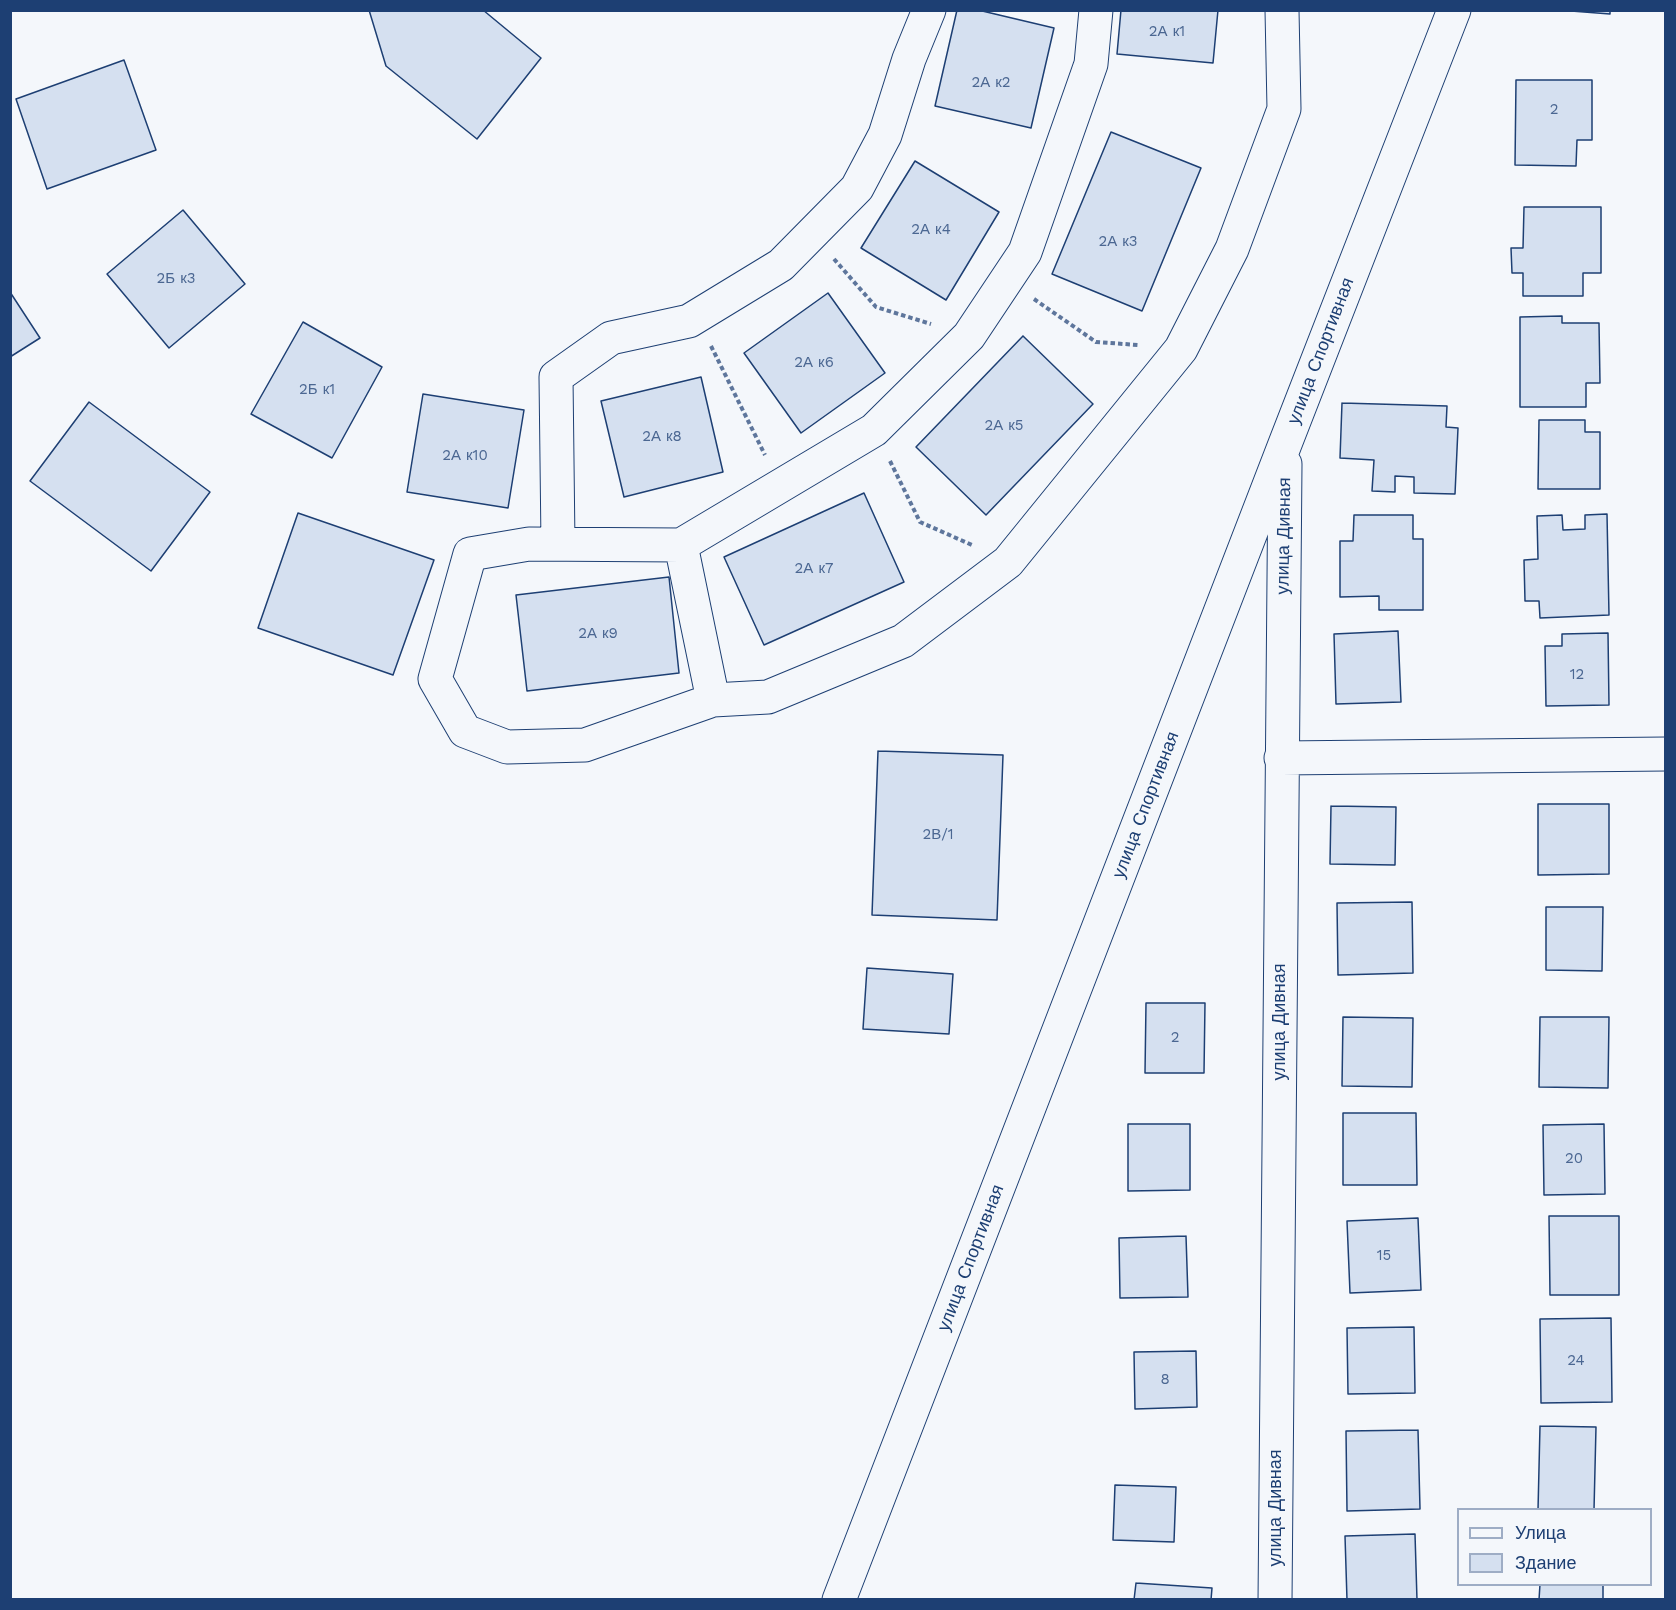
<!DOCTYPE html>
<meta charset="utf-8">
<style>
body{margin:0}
#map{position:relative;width:1676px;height:1610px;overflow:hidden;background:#f4f7fb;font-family:"Work Sans",sans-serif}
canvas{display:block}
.frame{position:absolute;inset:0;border:12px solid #1d3f73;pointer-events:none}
.legend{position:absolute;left:1457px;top:1508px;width:195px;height:78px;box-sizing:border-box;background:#f4f7fb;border:2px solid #9eadc5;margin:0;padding:8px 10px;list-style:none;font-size:18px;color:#1d3f73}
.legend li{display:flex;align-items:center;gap:12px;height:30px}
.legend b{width:30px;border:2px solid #9eadc5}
</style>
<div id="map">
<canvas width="1676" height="1610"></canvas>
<div class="frame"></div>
<ul class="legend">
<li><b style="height:8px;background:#f4f7fb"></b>Улица</li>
<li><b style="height:16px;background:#d5e0f0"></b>Здание</li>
</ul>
</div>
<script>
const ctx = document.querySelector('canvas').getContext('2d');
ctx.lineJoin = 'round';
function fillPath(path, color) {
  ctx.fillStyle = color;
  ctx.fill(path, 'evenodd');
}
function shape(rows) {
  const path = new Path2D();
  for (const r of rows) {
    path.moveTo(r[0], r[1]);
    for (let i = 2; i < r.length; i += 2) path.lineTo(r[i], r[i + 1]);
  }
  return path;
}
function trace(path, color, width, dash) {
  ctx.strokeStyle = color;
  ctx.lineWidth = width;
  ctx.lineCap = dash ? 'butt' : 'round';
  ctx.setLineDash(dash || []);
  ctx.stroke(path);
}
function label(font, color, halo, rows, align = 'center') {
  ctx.font = font + ' "Work Sans",sans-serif';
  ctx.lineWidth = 4.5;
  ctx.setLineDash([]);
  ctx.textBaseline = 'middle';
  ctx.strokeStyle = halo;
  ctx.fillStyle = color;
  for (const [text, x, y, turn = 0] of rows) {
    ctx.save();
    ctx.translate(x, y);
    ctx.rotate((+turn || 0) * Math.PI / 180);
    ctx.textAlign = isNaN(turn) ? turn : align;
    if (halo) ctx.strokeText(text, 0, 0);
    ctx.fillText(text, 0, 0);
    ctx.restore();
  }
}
const building = shape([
 [369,10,483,10,541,58,477,139,386,66,369,10],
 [957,10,978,10,1054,28,1031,128,935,106,957,10],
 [1121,10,1218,10,1213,63,1117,54,1121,10],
 [1558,10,1610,10,1610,14,1558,10],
 [124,60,156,150,47,189,16,99,124,60],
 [1516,80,1592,80,1592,140,1577,140,1576,166,1515,165,1516,80],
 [1111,132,1201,168,1142,311,1052,274,1111,132],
 [915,161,999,212,946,300,861,248,915,161],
 [1524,207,1601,207,1601,273,1583,273,1583,296,1523,296,1523,273,1512,273,1511,248,1523,248,1524,207],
 [183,210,245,284,169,348,107,274,183,210],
 [10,292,40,338,10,357,10,292],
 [828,293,885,373,801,433,744,353,828,293],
 [1562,316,1562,323,1599,323,1600,383,1586,383,1586,407,1520,407,1520,317,1562,316],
 [303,322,382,367,332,458,251,414,303,322],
 [1023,336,1093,404,986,515,916,447,1023,336],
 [701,377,723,472,624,497,601,401,701,377],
 [423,394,524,410,508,508,407,492,423,394],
 [89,402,210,492,151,571,30,481,89,402],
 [1342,403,1447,406,1446,427,1458,428,1455,494,1414,493,1414,477,1395,476,1395,492,1372,491,1374,460,1340,458,1342,403],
 [1539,420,1585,420,1585,432,1600,432,1600,489,1538,489,1539,420],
 [864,493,904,582,764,645,724,557,864,493],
 [298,513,434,560,393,675,258,628,298,513],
 [1607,514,1609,615,1540,618,1539,601,1525,601,1524,560,1538,559,1537,516,1562,515,1563,530,1585,529,1585,515,1607,514],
 [1354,515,1413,515,1413,539,1423,539,1423,610,1379,610,1379,596,1340,597,1340,541,1353,541,1354,515],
 [669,577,679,673,527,691,516,595,669,577],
 [1398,631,1401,702,1336,704,1334,634,1398,631],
 [1608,633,1609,705,1546,706,1545,646,1562,646,1562,634,1608,633],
 [878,751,1003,755,997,920,872,915,878,751],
 [1538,804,1609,804,1609,874,1538,875,1538,804],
 [1331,806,1396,807,1395,865,1330,864,1331,806],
 [1412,902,1413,973,1338,975,1337,903,1412,902],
 [1546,907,1603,907,1602,971,1546,970,1546,907],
 [867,968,953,974,949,1034,863,1029,867,968],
 [1146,1003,1205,1003,1204,1073,1145,1073,1146,1003],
 [1343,1017,1413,1018,1412,1087,1342,1086,1343,1017],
 [1540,1017,1609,1017,1608,1088,1539,1087,1540,1017],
 [1343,1113,1416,1113,1417,1185,1343,1185,1343,1113],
 [1128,1124,1190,1124,1190,1190,1128,1191,1128,1124],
 [1604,1124,1605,1194,1544,1195,1543,1125,1604,1124],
 [1549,1216,1619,1216,1619,1295,1550,1295,1549,1216],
 [1418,1218,1421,1290,1350,1293,1347,1221,1418,1218],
 [1186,1236,1188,1297,1120,1298,1119,1238,1186,1236],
 [1611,1318,1612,1402,1541,1403,1540,1319,1611,1318],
 [1414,1327,1415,1393,1348,1394,1347,1328,1414,1327],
 [1196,1351,1197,1407,1135,1409,1134,1352,1196,1351],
 [1540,1426,1596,1427,1594,1510,1538,1510,1540,1426],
 [1418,1430,1420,1509,1347,1511,1346,1431,1418,1430],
 [1115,1485,1176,1487,1174,1542,1113,1540,1115,1485],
 [1415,1534,1417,1600,1347,1600,1345,1536,1415,1534],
 [1136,1583,1212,1588,1211,1600,1134,1600,1136,1583],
 [1540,1584,1603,1584,1603,1600,1539,1600,1540,1584]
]);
const path = shape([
 [834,259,876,307,931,324],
 [1034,299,1096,342,1138,345],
 [711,346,765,455],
 [890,461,920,522,972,545]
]);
const minor = shape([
 [1096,10,1091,64,1025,252,969,336,874,430,681,545,529,544,470,554,435,679,465,731,507,747,585,745,713,700,768,697,903,641,1008,562,1181,349,1232,249,1284,109,1282,10],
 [558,544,556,377,611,338,689,321,781,265,857,188,885,135,909,59,929,10],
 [681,545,713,700],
 [1281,758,1666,754],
 [839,1600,1285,444,1454,10],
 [1275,1600,1285,464]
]);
const numberNames = [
 ["2А к1",1167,32],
 ["2А к2",991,83],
 ["2",1554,110],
 ["2А к4",931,230],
 ["2А к3",1118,242],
 ["2Б к3",176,279],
 ["2А к6",814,363],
 ["2Б к1",317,390],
 ["2А к5",1004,426],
 ["2А к8",662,437],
 ["2А к10",465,456],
 ["2А к7",814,569],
 ["2А к9",598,634],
 ["12",1577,675],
 ["2В/1",938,835],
 ["2",1175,1038],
 ["20",1574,1159],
 ["15",1384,1256],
 ["24",1576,1361],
 ["8",1165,1380]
];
const streetNames = [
 ["улица Спортивная",1321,351,-69],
 ["улица Дивная",1284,536,-89],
 ["улица Спортивная",1146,805,-69],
 ["улица Дивная",1280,1022,-90],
 ["улица Спортивная",971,1258,-69],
 ["улица Дивная",1276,1508,-90]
];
fillPath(building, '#d5e0f0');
trace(building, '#1d3f73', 1.5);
trace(minor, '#1d3f73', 35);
trace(path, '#5e769c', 4, [4.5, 3]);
trace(minor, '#f4f7fb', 33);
label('15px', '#4b6792', null, numberNames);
label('18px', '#1d3f73', '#f4f7fb', streetNames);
</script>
